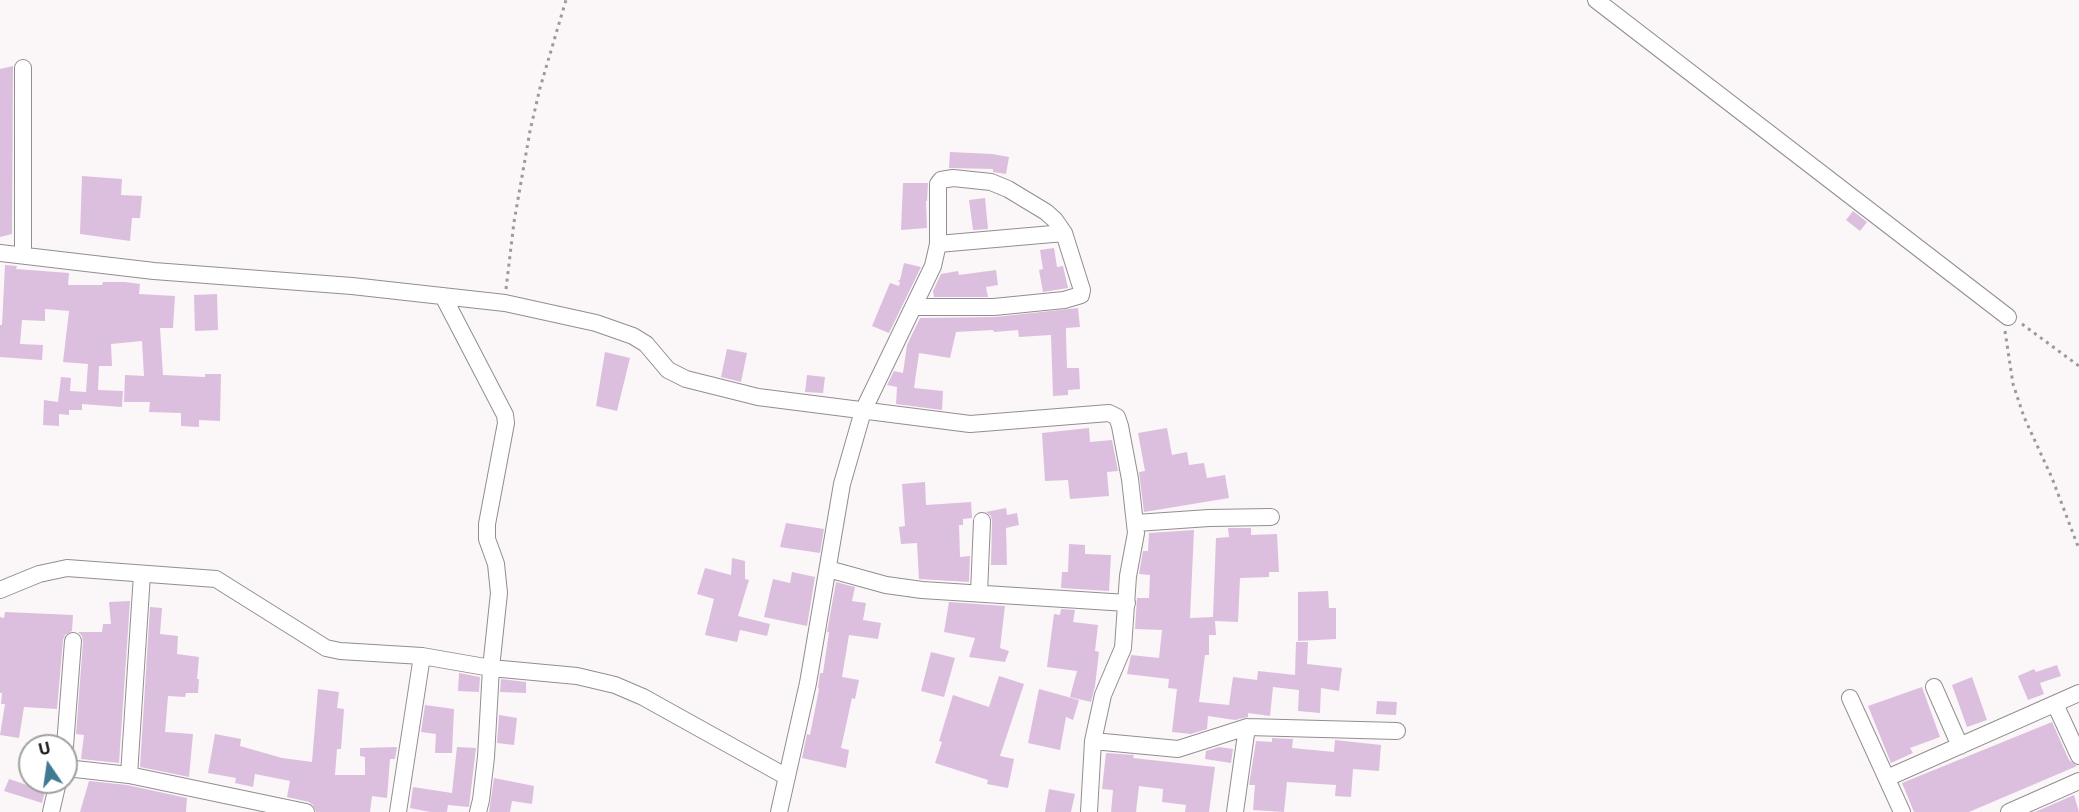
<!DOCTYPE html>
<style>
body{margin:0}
#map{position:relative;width:2079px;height:812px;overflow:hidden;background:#fbf6f8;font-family:"Noto Sans",sans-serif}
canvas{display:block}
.north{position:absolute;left:18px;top:734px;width:60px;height:60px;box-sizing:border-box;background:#fff;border:2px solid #a1a0a1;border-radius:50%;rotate:347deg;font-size:16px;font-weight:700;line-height:24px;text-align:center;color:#131213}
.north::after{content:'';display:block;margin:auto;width:21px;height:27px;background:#3f7992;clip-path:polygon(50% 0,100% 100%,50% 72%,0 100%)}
</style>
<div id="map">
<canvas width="2079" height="812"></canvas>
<div class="north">U</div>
</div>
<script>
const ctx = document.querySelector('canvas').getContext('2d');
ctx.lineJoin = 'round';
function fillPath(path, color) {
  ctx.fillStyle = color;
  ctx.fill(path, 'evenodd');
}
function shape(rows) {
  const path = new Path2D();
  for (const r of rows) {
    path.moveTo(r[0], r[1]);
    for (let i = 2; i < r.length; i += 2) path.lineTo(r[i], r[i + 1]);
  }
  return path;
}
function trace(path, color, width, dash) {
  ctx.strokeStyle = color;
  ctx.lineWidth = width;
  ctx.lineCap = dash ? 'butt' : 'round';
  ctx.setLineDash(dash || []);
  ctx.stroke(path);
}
const building = shape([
 [13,66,12,234,0,237,0,69],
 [950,152,992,154,1009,157,1006,174,993,172,993,169,949,168],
 [82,176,122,179,121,195,142,196,140,218,132,218,130,241,80,234],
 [903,183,928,183,927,201,926,201,927,228,901,230],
 [985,198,988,229,973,230,969,200],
 [1853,211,1867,222,1860,231,1846,220],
 [1054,248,1057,267,1063,266,1068,288,1043,292,1039,270,1043,269,1040,250],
 [904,263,921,267,889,333,872,326,890,283,899,286,900,282,897,281,900,280],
 [5,265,17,266,16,269,69,273,68,285,102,285,103,282,125,282,140,284,139,294,175,296,173,328,160,328,163,375,205,377,205,374,221,374,220,421,199,420,199,427,181,426,181,413,149,412,150,402,124,402,125,375,144,376,142,341,111,344,112,366,99,366,98,390,123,391,122,407,82,404,82,410,69,410,69,415,59,414,59,426,43,425,44,400,58,402,61,377,71,378,70,391,86,392,88,364,63,362,69,311,45,309,45,321,22,320,20,344,43,345,42,360,0,357,0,325,2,325],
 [996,270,998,285,986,287,988,297,934,297,933,291,941,274,958,271,959,275],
 [217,294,218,330,195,331,194,295],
 [1078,308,1080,327,1066,328,1066,335,1067,368,1079,368,1080,389,1068,390,1068,395,1053,396,1051,335,1019,337,1018,330,994,332,993,330,956,332,950,358,919,353,914,388,943,391,942,410,896,404,897,387,887,385,894,371,903,373,907,345,920,318,995,317],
 [727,349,747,353,741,382,721,377],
 [605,352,630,358,617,411,596,406],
 [807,375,825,377,823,393,805,392],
 [1089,428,1090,442,1112,440,1118,471,1107,472,1109,496,1070,499,1068,480,1045,481,1042,433],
 [1167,428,1172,455,1187,452,1189,465,1204,463,1207,478,1225,475,1229,498,1144,512,1139,472,1145,471,1138,433],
 [925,482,926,505,971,502,972,518,963,519,963,525,959,525,960,557,970,556,969,582,919,579,917,543,901,544,899,527,905,526,902,484],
 [1006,508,1007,515,1017,513,1019,525,1006,528,1007,565,991,565,992,521,991,516,986,512],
 [786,523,824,529,820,553,780,547],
 [1228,528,1251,528,1251,535,1277,534,1279,572,1269,572,1269,577,1240,578,1238,622,1215,621,1216,635,1209,635,1209,655,1205,655,1199,702,1229,705,1233,677,1257,680,1258,671,1295,675,1296,642,1308,642,1307,664,1342,668,1339,691,1321,688,1320,713,1298,711,1299,690,1273,687,1270,716,1248,713,1248,717,1235,720,1208,716,1207,729,1191,734,1172,732,1177,689,1168,688,1169,679,1127,674,1131,655,1159,658,1162,630,1135,629,1137,598,1149,598,1150,575,1139,574,1143,551,1148,551,1149,533,1194,530,1190,618,1213,617,1216,538,1229,537],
 [1069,544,1085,545,1085,554,1111,555,1109,591,1061,588,1062,572,1068,572],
 [732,558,745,561,745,579,749,580,738,616,770,624,767,636,740,630,737,642,705,635,714,599,697,594,705,568,731,575],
 [792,572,815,577,807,626,764,617,773,579,790,583],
 [836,582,855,587,852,601,866,603,863,620,881,623,878,639,849,635,842,677,859,680,855,699,852,698,841,748,849,750,846,768,802,758,807,734,810,735,819,689,818,688,820,673,823,673,829,632,827,632],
 [1328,591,1329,608,1336,608,1336,639,1298,641,1298,592],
 [130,601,119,763,81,759,84,735,76,734,83,642,82,636,78,632,102,632,103,624,111,624,109,602],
 [949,602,1005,606,1000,648,1009,651,1005,662,969,657,975,638,944,632],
 [150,607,162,608,160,634,178,636,177,654,199,657,197,679,199,679,198,693,186,693,185,697,168,696,165,732,193,734,189,777,140,767],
 [1061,609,1075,610,1073,622,1098,625,1095,651,1099,652,1095,686,1091,702,1070,697,1077,671,1047,667,1054,614,1060,615],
 [5,612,73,615,72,631,65,635,63,640,57,709,24,707,19,738,0,735,5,704,1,704,2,693,0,693,0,617,4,618],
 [931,652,955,658,944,697,921,691],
 [2057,665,2061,676,2040,683,2044,694,2028,700,2018,676,2034,669,2036,672],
 [459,673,480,677,479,692,458,691],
 [999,676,1024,684,1000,756,1014,759,1008,788,987,784,988,780,935,763,942,742,939,741,953,695,989,707],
 [1972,677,1987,720,1967,727,1952,685],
 [501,679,526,682,526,693,500,692],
 [1922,687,1940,737,1910,748,1913,753,1891,763,1868,706],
 [318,689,339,692,337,708,344,709,341,749,337,749,335,775,365,775,365,757,360,756,360,748,397,747,395,759,390,759,387,798,372,796,370,812,316,812,313,805,309,802,287,797,290,781,255,774,253,787,235,783,236,778,208,773,215,734,241,739,240,746,282,758,312,762],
 [1039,689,1079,700,1073,720,1066,717,1060,750,1028,743],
 [1377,701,1397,702,1396,715,1376,714],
 [425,705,454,709,452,753,435,753,436,734,421,732],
 [499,715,517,718,514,745,497,743],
 [2052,722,2069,760,2077,766,1969,812,1914,812,1902,783],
 [1272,738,1293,739,1292,748,1334,752,1335,740,1381,745,1379,771,1353,769,1351,797,1335,796,1336,785,1287,782,1284,812,1253,810,1255,785,1249,785,1256,741,1272,742],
 [457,747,476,748,469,807,448,805,447,812,430,812,410,808,413,787,452,793],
 [1219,747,1233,749,1231,763,1205,759,1206,751],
 [1106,753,1134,755,1133,758,1215,767,1209,812,1185,812,1186,805,1162,802,1163,789,1139,786,1136,812,1111,812,1113,790,1102,789],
 [494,778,534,786,532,804,512,801,510,812,489,812],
 [9,779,45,791,42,803,4,791],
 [89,781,127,785,187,798,186,812,80,812],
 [1049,789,1075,794,1071,812,1045,812],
 [2074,795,2079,812,2035,812]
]);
const path = shape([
 [506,289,514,222,530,131,540,88,566,0],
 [2022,324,2079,366],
 [2005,331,2013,384,2024,417,2052,478,2079,549]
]);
const street = shape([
 [1596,0,2008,317],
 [938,244,1064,233],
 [0,253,154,271,352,286,505,303,596,323,633,336,646,344,668,370,686,379,758,397,970,424,1109,413,1117,417,1120,426,1130,479,1136,533,1128,576,1123,648,1103,695,1093,741,1089,812],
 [23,254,23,68],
 [443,296,505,415,506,423,487,524,487,539,496,564,499,593,491,668,486,757,481,800,478,812],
 [1136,523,1209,518,1271,517],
 [828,569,886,585,922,590,1127,603],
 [0,590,39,574,67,568,216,579,326,648,340,651,422,656,491,668,577,676,615,685,643,697,787,777],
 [979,593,982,521],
 [1934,687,1960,746],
 [1850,698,1902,812],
 [2055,704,2079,756],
 [1093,741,1178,749,1247,727,1397,731],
 [65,746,73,641],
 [66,768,129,775,306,812],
 [129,775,142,574],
 [1887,778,2079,693],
 [51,812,58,782],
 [398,812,422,656],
 [779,812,808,683,842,484,863,411,933,266,938,244,938,184,941,180,953,178,991,182,1008,189,1046,212,1055,220,1064,233,1082,290,1081,295,1064,300,994,307,914,307],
 [1235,812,1247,727],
 [2009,812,2079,781]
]);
fillPath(building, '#dcbfde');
trace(street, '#928e90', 18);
trace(path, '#9d999b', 3, [3, 4.5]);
trace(street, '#fff', 16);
</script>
